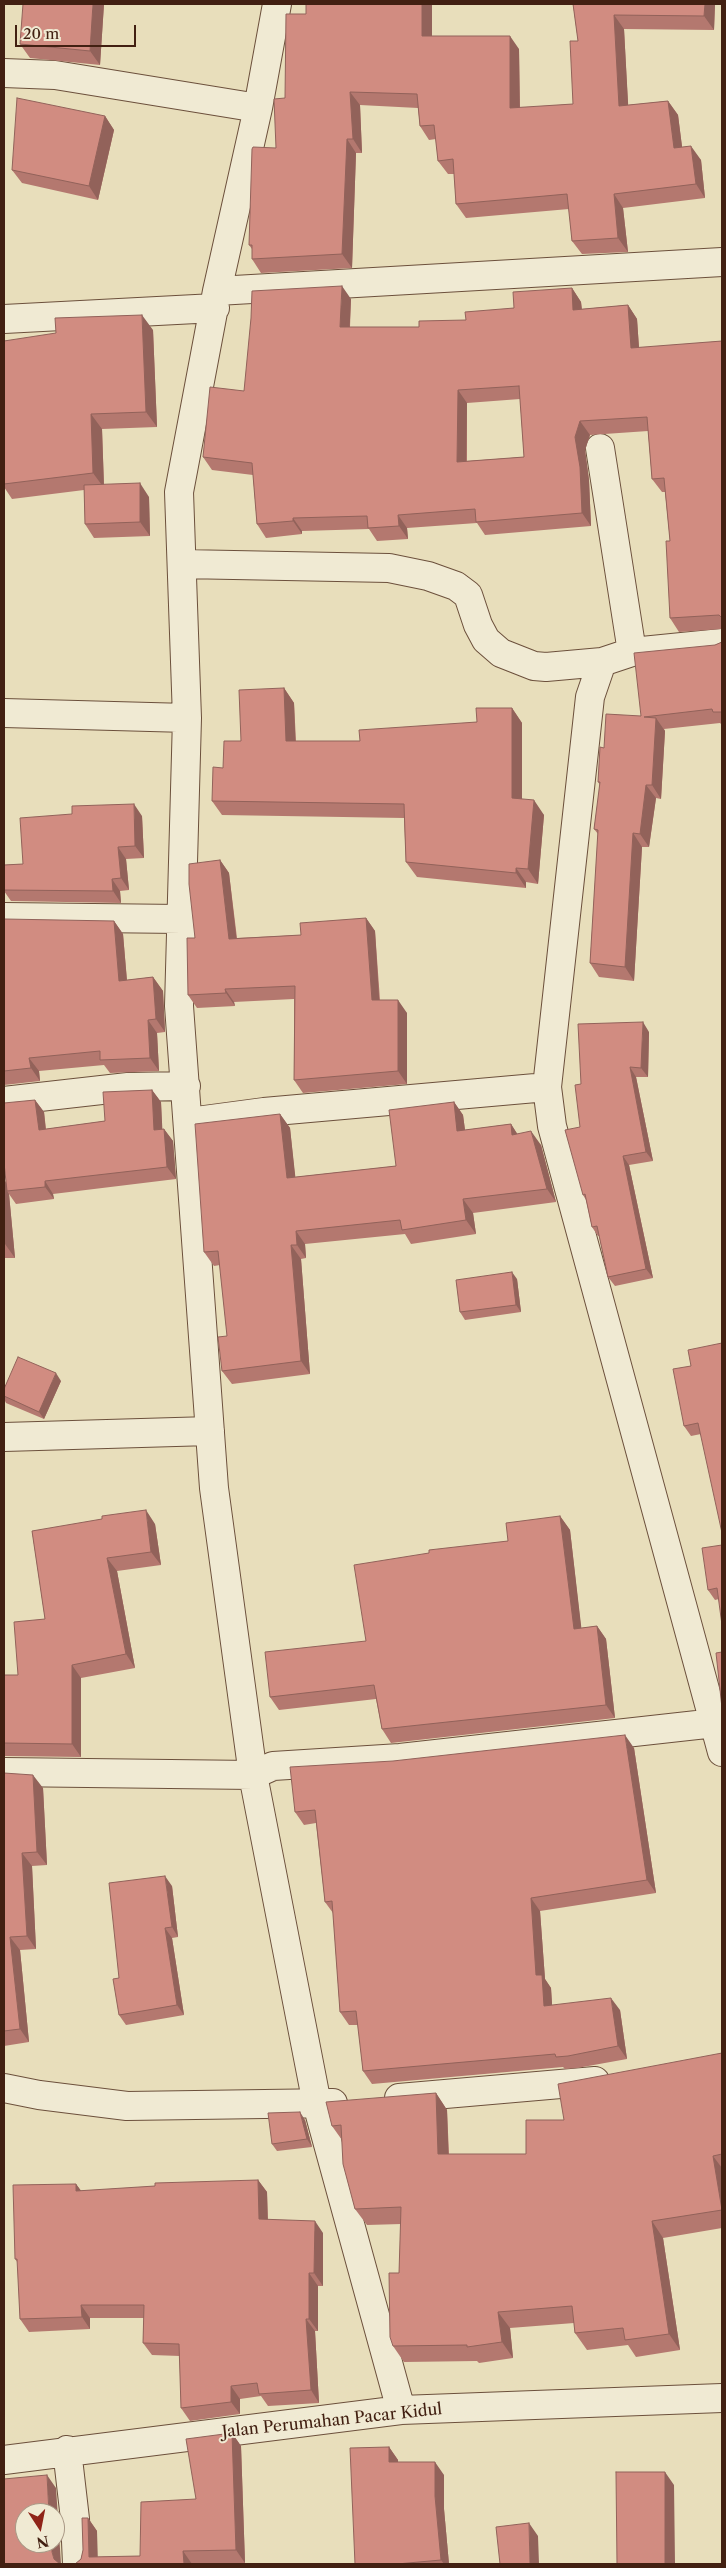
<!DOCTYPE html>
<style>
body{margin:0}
#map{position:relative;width:726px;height:2568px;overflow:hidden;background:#e8debb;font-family:"Libre Caslon Text",serif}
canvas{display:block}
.frame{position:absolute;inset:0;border:5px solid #422012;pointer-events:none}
.north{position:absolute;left:15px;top:2503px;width:50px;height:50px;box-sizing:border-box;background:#f0ead3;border:1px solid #aa9986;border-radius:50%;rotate:169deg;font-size:14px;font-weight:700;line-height:20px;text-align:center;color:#422012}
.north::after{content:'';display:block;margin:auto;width:18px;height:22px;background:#8f2418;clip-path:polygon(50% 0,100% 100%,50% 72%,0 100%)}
.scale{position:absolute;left:15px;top:25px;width:121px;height:22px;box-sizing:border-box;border:2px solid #422012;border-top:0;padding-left:6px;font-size:15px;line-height:18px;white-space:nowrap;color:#422012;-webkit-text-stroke:4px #f0ead3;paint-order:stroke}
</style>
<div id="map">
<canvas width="726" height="2568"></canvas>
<div class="frame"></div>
<div class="north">N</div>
<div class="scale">20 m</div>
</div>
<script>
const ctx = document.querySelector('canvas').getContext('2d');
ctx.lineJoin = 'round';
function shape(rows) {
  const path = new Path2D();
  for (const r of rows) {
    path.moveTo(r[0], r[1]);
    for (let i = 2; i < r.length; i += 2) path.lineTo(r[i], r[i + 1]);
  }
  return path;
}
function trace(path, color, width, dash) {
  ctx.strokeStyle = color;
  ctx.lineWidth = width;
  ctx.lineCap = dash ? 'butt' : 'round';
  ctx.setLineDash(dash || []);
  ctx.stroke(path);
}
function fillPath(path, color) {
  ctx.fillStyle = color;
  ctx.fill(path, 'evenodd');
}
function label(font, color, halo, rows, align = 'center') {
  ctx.font = font + ' "Libre Caslon Text",serif';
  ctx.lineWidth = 4;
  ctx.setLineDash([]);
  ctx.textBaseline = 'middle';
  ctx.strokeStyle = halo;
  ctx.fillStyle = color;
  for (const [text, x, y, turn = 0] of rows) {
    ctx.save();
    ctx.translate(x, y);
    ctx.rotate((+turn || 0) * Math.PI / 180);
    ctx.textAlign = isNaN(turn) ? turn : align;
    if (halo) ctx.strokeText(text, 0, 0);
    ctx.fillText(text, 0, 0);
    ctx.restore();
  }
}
const minor = shape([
 [277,4,258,108,217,291,179,492,187,718,179,1006,214,1488,253,1775,317,2104,401,2410],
 [4,73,55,75,258,108],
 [217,291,722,262],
 [4,319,215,308],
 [600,448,632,652],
 [182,564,389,568,428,576,456,586,468,595,478,625,486,640,501,653,534,666,546,667,602,662],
 [722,643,632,652,602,662,590,697,547,1087,552,1126,722,1752],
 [4,713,187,718],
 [4,917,181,919],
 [4,1101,128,1087,186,1086],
 [189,1122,264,1112,547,1087],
 [4,1437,210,1431],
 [4,1772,253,1775,273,1766,400,1758,715,1723],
 [4,2088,39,2095,127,2106,333,2103],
 [399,2098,595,2081],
 [67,2450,75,2519,77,2564],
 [4,2460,401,2410,722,2398]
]);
const wall = shape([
 [104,4,100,65,30,58,20,44],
 [306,4,432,4,432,36,519,49,520,108,573,104,578,41,573,4,715,4,714,30,624,29,628,105,668,101,678,115,682,147,701,160,705,198,623,208,628,252,582,254,572,241,569,209,466,218,456,204,454,174,448,174,438,161,436,139,429,140,420,126,418,108,360,105,362,153,356,153,352,268,261,273,252,259,252,249,249,245,276,148,285,98,306,14],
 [105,116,114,130,98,200,22,183,12,170],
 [572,288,581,302,582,309,628,305,637,319,639,348,722,341,722,629,679,632,670,618,670,541,665,492,662,492,652,479,648,431,590,435,585,450,589,480,591,526,485,535,477,523,407,528,408,539,377,541,369,529,302,531,302,534,266,538,257,524,253,475,212,470,203,457,244,391,351,299,350,327,419,327,466,320,514,308],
 [520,399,524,457,467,461,467,403],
 [153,330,157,427,102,429,104,485,149,497,150,536,94,538,85,524,84,490,12,499,4,487,4,341],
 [722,642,722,725,720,723,664,729,665,731,661,799,656,798,649,847,642,847,634,981,599,977,590,963,598,834,594,829,600,785,598,782,604,748,641,716,715,645],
 [284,688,294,703,296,741,360,741,477,722,512,708,522,723,522,799,544,815,538,884,526,882,526,888,417,877,406,862,404,818,222,815,212,801,223,768,241,741],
 [142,816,144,858,126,859,129,890,120,891,121,903,11,901,4,891,4,865,23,864],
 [220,860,229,873,237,938,301,935,366,918,375,931,380,1000,407,1013,407,1084,303,1093,294,1080,294,999,234,1002,235,1006,197,1008,188,995,195,938],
 [114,921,123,934,127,980,153,977,163,991,165,1032,157,1033,159,1071,110,1073,104,1065,39,1071,40,1081,4,1085,4,929],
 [649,1032,648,1077,636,1077,653,1161,629,1165,653,1278,615,1286,608,1277,599,1236,598,1236,592,1227,586,1200,583,1195,580,1127],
 [152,1090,161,1102,162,1129,164,1129,173,1141,176,1179,53,1194,54,1199,16,1204,9,1194,15,1258,4,1258,4,1179,6,1183,35,1100,44,1112,46,1129,105,1121],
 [454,1102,463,1115,465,1130,511,1124,517,1134,541,1145,556,1202,473,1213,476,1234,411,1244,405,1234,305,1244,306,1258,301,1259,310,1374,232,1384,222,1371,227,1336,220,1265,214,1266,204,1252,280,1114,290,1128,295,1177,396,1166],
 [517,1279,521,1312,465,1320,460,1312],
 [691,1366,701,1434,691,1436,684,1426],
 [61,1381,44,1419,6,1403,4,1399,4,1389],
 [560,1516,570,1530,581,1628,597,1626,606,1639,615,1718,391,1743,382,1729,376,1699,279,1710,270,1697,366,1641,429,1553,508,1541],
 [155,1524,161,1565,117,1571,135,1668,81,1678,81,1757,4,1756,4,1675,18,1675,45,1619,32,1531],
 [722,1545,719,1599,715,1600,708,1590],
 [634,1748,656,1893,540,1911,545,1979,551,1988,552,2005,620,2010,627,2059,577,2068,565,2069,563,2067,372,2084,363,2071,358,2025,349,2025,340,2012,333,1913,325,1902,316,1823,304,1825,295,1812],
 [4,1773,43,1788,47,1865,32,1866,36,1949,20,1950,29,2042,4,2046],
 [172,1886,178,1937,172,1938,184,2015,126,2025,119,2015,119,1978],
 [722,2053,722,2228,663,2238,680,2350,636,2357,628,2345,587,2350,575,2333,574,2323,510,2328,513,2358,479,2363,477,2361,404,2362,393,2346,399,2273,401,2224,367,2225,355,2209,342,2140,332,2126,436,2093,447,2110,449,2154,526,2154,564,2120],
 [305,2120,312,2147,277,2151,272,2144],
 [258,2180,267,2192,268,2220,323,2233,323,2286,318,2286,318,2331,315,2331,319,2403,268,2406,261,2396,240,2399,240,2414,190,2421,181,2408,180,2356,152,2355,143,2343,144,2318,90,2318,90,2329,29,2332,20,2319,18,2263,15,2259,76,2184,81,2191],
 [232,2433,241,2446,245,2563,192,2564,77,2564,81,2559,83,2550,88,2518,97,2531,97,2557,140,2556,196,2499],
 [389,2447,398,2460,398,2462,444,2475,444,2509,449,2564,355,2564]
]);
const shadedWall = shape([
 [93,4,104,4,100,65,90,51],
 [422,4,432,4,432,50,422,36],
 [705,4,715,4,714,30,704,16],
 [614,15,624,29,629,120,619,106],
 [510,36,519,49,520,122,510,108],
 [350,92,360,105,362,153,353,139],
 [668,101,678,115,684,162,674,148],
 [105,116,114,130,98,200,89,186],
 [347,139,356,153,352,268,342,254],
 [691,146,701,160,705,198,696,184],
 [614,194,623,208,628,252,618,238],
 [342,286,351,299,349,340,340,327],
 [572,288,581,302,583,323,573,310],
 [628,305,637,319,640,362,631,348],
 [142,315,153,330,157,427,146,412],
 [458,390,467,403,466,475,457,462],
 [91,414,102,429,104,488,93,473],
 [580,421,590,435,585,450,589,480,591,526,582,513,575,437],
 [140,483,149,497,150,536,140,522],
 [398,515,407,528,408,539,399,526],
 [293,518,302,531,302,534,293,521],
 [284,688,294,703,296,756,286,741],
 [512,708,522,723,522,813,512,798],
 [656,718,665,731,661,799,652,785],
 [646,785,656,798,649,847,640,834],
 [534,800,544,815,538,884,528,869],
 [134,804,142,816,144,858,135,846],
 [633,833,642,847,634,981,625,967],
 [118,847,126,859,129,890,121,878],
 [220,860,229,873,238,952,229,939],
 [516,868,526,882,526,888,516,873],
 [112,879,120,891,121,903,113,891],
 [366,918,375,931,380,1013,372,1000],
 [114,921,123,934,128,994,119,981],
 [153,977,163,991,165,1032,156,1019],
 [225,989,234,1002,235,1006,226,993],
 [398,1000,407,1013,407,1084,398,1071],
 [148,1020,157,1033,159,1071,150,1058],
 [643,1022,649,1032,648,1077,641,1068],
 [29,1058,39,1071,40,1081,31,1068],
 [630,1067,636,1077,653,1161,646,1152],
 [152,1090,161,1102,163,1142,154,1130],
 [35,1100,44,1112,47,1143,39,1130],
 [454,1102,463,1115,467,1145,457,1131],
 [280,1114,290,1128,297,1192,287,1178],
 [511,1124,520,1138,512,1135],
 [164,1129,173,1141,176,1179,167,1167],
 [531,1131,541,1145,556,1202,547,1189],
 [623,1156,629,1165,653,1278,646,1269],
 [4,1179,8,1186,7,1191,9,1194,15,1258,5,1244,4,1225],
 [45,1181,53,1194,54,1199,45,1187],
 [463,1199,473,1213,476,1234,466,1220],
 [296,1231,305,1244,306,1258,297,1245],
 [291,1245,301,1259,310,1374,301,1361],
 [512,1272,517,1279,521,1312,516,1305],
 [56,1373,61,1381,44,1419,39,1412],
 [146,1510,155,1524,161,1565,151,1552],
 [560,1516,570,1530,583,1642,574,1629],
 [107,1558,117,1571,135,1668,126,1654],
 [597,1626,606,1639,615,1718,606,1705],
 [72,1665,81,1678,81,1757,72,1744],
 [625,1735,634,1748,656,1893,647,1880],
 [33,1775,43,1788,47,1865,37,1852],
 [22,1853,32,1866,36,1949,27,1936],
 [165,1876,172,1886,178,1937,172,1927],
 [531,1898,540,1911,545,1979,551,1988,553,2019,544,2006,536,1975],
 [165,1928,172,1938,184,2015,177,2005],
 [10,1937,20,1950,29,2042,20,2029],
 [611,1998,620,2010,627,2059,618,2046],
 [436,2093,447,2110,449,2170,438,2154],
 [300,2112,305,2120,312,2147,307,2139],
 [713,2156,722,2168,722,2211,722,2210],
 [258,2180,267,2192,268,2232,259,2219],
 [76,2184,85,2196,76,2191],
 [315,2221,323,2233,323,2286,314,2273],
 [652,2221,663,2238,680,2350,669,2334],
 [309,2273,318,2286,318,2331,309,2319],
 [81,2305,90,2318,90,2329,82,2317],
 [498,2312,510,2328,513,2358,502,2342],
 [306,2319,315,2331,319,2403,311,2390],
 [231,2386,240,2399,240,2414,231,2402],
 [232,2433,241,2446,245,2563,236,2550],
 [389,2447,398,2460,399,2475,389,2462],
 [435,2462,444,2475,444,2509,449,2564,444,2564,441,2560,435,2496],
 [665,2472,674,2485,675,2564,665,2564],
 [47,2475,56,2488,61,2564,58,2564,54,2559,52,2552,52,2543,55,2543,55,2513,49,2513],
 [88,2518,97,2531,98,2564,89,2557],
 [529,2523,538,2536,539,2564,530,2564],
 [183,2551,192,2564,184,2564]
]);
const building = shape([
 [23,4,93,4,90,51,20,44,23,4],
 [306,4,422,4,422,36,510,36,510,108,573,104,570,41,578,41,573,4,705,4,704,16,614,15,619,106,668,101,674,148,691,146,696,184,614,194,618,238,572,241,567,194,456,204,453,159,438,161,434,125,420,126,417,94,350,92,353,139,347,139,342,254,252,259,252,245,249,245,252,149,253,147,276,148,274,99,285,98,286,14,306,14,306,4],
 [17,98,105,116,89,186,12,170,17,98],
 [342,286,340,327,419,327,419,321,466,320,465,312,514,308,513,292,572,288,573,310,628,305,631,348,722,341,722,618,719,615,670,618,666,541,670,541,664,478,652,479,647,417,580,421,575,437,580,467,582,513,476,522,475,509,398,515,399,526,368,528,367,516,293,518,293,521,257,524,252,463,203,457,210,387,244,391,251,318,252,291,342,286],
 [519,386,524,457,457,462,458,390,519,386],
 [142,315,146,412,91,414,93,473,4,484,4,341,56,333,55,318,142,315],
 [140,483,140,522,85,524,84,485,140,483],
 [722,642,722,712,713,712,712,709,644,717,656,718,652,785,646,785,640,834,633,833,625,967,590,963,598,830,594,829,600,782,598,782,600,747,604,748,606,714,641,716,634,653,715,645,722,642],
 [284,688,286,741,360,741,359,730,477,722,476,708,512,708,512,798,534,800,528,869,516,868,516,873,406,862,404,804,212,801,213,767,223,768,224,741,241,741,239,690,284,688],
 [134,804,135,846,118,847,121,878,112,879,113,891,4,890,4,865,23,864,20,818,72,814,72,806,134,804],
 [220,860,229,939,301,935,300,923,366,918,372,1000,398,1000,398,1071,294,1080,295,986,225,989,226,993,188,995,187,938,195,938,189,884,189,864,220,860],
 [4,919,114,921,119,981,153,977,156,1019,148,1020,150,1058,100,1060,100,1051,29,1058,31,1068,4,1071,4,919],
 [643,1022,641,1068,630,1067,646,1152,623,1156,646,1269,608,1277,597,1226,592,1227,585,1194,583,1195,565,1130,580,1127,575,1085,581,1084,578,1024,643,1022],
 [152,1090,154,1130,164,1129,167,1167,45,1181,45,1187,7,1191,4,1163,4,1103,35,1100,39,1130,105,1121,103,1092,152,1090],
 [454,1102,457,1131,511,1124,512,1135,531,1131,547,1189,463,1199,466,1220,402,1230,400,1220,296,1231,297,1245,291,1245,301,1361,222,1371,218,1337,227,1336,218,1251,204,1252,195,1124,280,1114,287,1178,396,1166,389,1110,454,1102],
 [4,1225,5,1244,4,1244,4,1225],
 [512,1272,516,1305,460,1312,456,1280,512,1272],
 [722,1343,722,1533,698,1423,684,1426,673,1369,691,1366,688,1350,722,1343],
 [18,1357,56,1373,39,1412,4,1396,4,1389,18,1357],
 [146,1510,151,1552,107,1558,126,1654,72,1665,72,1744,4,1743,4,1675,18,1675,14,1622,45,1619,32,1531,102,1519,102,1516,146,1510],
 [560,1516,574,1629,597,1626,606,1705,382,1729,374,1685,270,1697,265,1652,366,1641,354,1565,429,1553,429,1550,508,1541,506,1523,560,1516],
 [722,1545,722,1625,717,1588,708,1590,702,1548,722,1545],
 [722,1652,722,1708,716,1653,722,1652],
 [625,1735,647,1880,531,1898,536,1975,542,1975,544,2006,611,1998,618,2046,568,2056,556,2057,555,2054,363,2071,356,2011,340,2012,332,1901,325,1902,315,1810,295,1812,290,1767,393,1761,625,1735],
 [4,1773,33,1775,37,1852,22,1853,27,1936,10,1937,20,2029,4,2031,4,1773],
 [165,1876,172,1927,165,1928,177,2005,119,2015,113,1979,119,1978,109,1883,165,1876],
 [722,2053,722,2154,713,2156,722,2210,652,2221,669,2334,625,2340,623,2328,575,2333,572,2306,498,2312,502,2342,467,2347,467,2345,393,2346,390,2337,389,2273,399,2273,401,2207,355,2209,343,2164,341,2125,332,2126,326,2102,436,2093,438,2154,526,2154,526,2120,564,2120,558,2084,722,2053],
 [300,2112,307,2139,272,2144,268,2113,300,2112],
 [258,2180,259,2219,315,2221,314,2273,309,2273,309,2319,306,2319,311,2390,259,2394,257,2383,231,2386,231,2402,181,2408,179,2344,143,2343,144,2305,81,2305,82,2317,20,2319,17,2259,15,2259,13,2185,76,2184,76,2191,155,2186,155,2183,258,2180],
 [232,2433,236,2550,183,2551,184,2564,75,2564,81,2559,83,2550,82,2518,88,2518,89,2557,140,2556,141,2502,196,2499,186,2439,232,2433],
 [389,2447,389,2462,435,2462,435,2496,441,2560,397,2564,355,2564,350,2448,389,2447],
 [616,2472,665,2472,665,2564,617,2564,616,2472],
 [47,2475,49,2513,25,2513,25,2543,52,2543,52,2552,54,2559,60,2564,4,2564,4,2479,47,2475],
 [529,2523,530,2564,500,2564,496,2527,529,2523]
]);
const streetNames = [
 ["Jalan Perumahan Pacar Kidul",332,2421,-6]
];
trace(minor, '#6c503c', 30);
trace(minor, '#f0ead3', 28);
fillPath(wall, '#b4786f');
fillPath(shadedWall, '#92625a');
fillPath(building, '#d18c81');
trace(building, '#92625a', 1);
label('16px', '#422012', '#f0ead3', streetNames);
</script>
